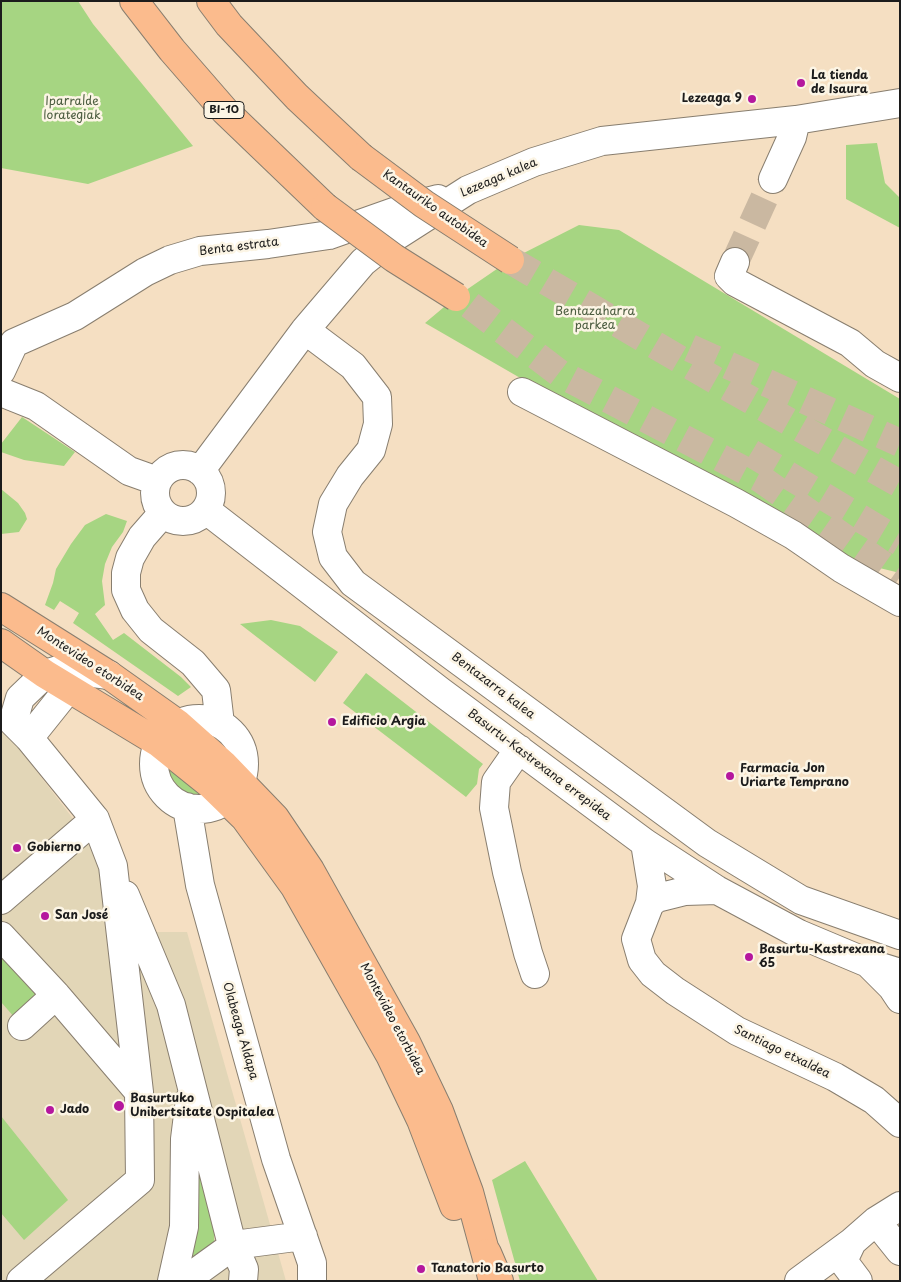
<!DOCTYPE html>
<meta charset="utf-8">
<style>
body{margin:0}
#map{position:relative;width:901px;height:1282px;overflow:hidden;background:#f5dfc2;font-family:"Playpen Sans",sans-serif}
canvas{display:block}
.frame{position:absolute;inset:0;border:2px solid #1c1c1c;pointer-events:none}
</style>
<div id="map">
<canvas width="901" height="1282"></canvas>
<div class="frame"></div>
</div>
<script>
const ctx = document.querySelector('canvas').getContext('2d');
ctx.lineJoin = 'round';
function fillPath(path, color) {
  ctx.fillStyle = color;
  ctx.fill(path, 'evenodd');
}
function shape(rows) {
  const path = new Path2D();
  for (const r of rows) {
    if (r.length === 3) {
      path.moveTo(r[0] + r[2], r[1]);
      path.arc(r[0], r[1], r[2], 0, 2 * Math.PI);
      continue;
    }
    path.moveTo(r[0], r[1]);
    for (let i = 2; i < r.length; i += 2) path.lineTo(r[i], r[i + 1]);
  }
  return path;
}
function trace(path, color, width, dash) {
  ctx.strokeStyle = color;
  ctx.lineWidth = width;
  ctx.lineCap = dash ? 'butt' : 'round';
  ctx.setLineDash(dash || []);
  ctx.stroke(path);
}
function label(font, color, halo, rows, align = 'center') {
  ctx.font = font + ' "Playpen Sans",sans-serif';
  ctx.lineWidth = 5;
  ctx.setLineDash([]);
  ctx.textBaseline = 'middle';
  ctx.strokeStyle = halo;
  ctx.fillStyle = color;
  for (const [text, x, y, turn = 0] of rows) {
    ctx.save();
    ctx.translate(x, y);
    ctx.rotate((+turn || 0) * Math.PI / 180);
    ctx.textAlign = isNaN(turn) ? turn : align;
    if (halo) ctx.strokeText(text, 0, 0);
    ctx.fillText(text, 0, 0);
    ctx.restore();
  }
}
const built = shape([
 [1,725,71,816,141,932,187,932,286,1281,1,1281]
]);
const green = shape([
 [1,1,78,1,93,24,193,146,88,184,1,168],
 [877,143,885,183,900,198,900,228,846,199,846,145],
 [579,225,619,230,900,399,900,573,859,563,522,379,425,323,456,297,510,260],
 [22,417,75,452,64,466,24,460,1,452,1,444],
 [1,489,18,503,25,513,27,519,19,532,1,534],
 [106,514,127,521,123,532,112,547,105,564,102,581,105,605,95,614,113,640,124,633,181,677,191,687,178,696,73,623,79,613,60,601,54,610,45,605,53,583,56,569,71,544,85,525],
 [271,620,300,626,338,652,315,682,240,624],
 [366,673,483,764,479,769,477,784,466,797,343,703],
 [168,760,210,796,193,798,178,791,168,777],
 [1,949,40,993,15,1018,1,1002],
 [1,1116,68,1200,24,1240,1,1213],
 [192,1127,214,1204,214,1247,185,1270],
 [525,1161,598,1281,520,1281,492,1180]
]);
const minorTunnel = shape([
 [735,262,773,179]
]);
const highwayTunnel = shape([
 [510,260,715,380,900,484],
 [470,305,559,373,761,479,900,577],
 [690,348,900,443],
 [751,453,900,542]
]);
const minor = shape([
 [773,179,792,137,796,120],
 [735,262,729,276,735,282,850,343,875,364,900,378],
 [305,330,353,366,377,397,378,424,371,450,350,476,333,504,327,532,333,557,353,583,707,843,801,900,900,935],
 [1,371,14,343,75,316,145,272,170,260,200,251,268,244,329,235,411,206,438,199],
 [1,392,36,406,129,471,157,481],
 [522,392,736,503,793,535,841,568,900,602],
 [183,493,28],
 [200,471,305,330,363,262,393,238,468,190,534,162,602,141,796,120,900,103],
 [206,510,440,691,645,843,717,890,799,934,868,963,900,973],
 [163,513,142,537,130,558,126,573,126,590,135,610,151,630,193,663,216,690,220,724],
 [199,764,45],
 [29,738,69,688],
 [519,749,496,782,494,808,507,872,528,953,535,974],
 [187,807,200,885,276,1159,312,1263,312,1281],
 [645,843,652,886,650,903,636,939,642,960,653,974,675,991,737,1031,835,1077,874,1100,900,1123],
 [125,895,171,1005,230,1237,244,1269,243,1281],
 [1,900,95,819],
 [650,903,657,898,685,891,717,890],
 [1,936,56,995,139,1092],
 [869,964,892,987,900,999],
 [22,1026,56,995],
 [876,1221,900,1251],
 [21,1281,140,1180,139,1092,113,866,95,819,29,738,13,722,20,698,45,674,61,669,109,675],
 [172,1281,184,1227,185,1139,190,1099],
 [184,1281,234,1245,303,1236],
 [799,1281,852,1242],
 [858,1281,843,1261,852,1242,876,1221,900,1206]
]);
const major = shape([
 [1,607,109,675,178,724,224,765,275,818,310,870,406,1042,439,1111,469,1192,492,1277],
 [1,643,45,674,159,743,210,784,245,818,295,887,390,1055,421,1120,454,1206]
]);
const highway = shape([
 [134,1,172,50,225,111,325,207],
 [211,1,229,25,297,97,361,157],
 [487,1253,499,1281]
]);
const highwayBridge = shape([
 [361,157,424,204,510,260],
 [325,207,394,258,456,297]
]);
const markers = [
 [801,83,5,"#b5179e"],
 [752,99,5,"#b5179e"],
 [332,722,5,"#b5179e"],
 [730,776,5,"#b5179e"],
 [17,848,5,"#b5179e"],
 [45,916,5,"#b5179e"],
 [749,957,5,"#b5179e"],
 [119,1106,6,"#b5179e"],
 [50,1110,5,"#b5179e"],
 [421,1269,5,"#b5179e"]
];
const shields = [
 [224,110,40]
];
const shieldNames = [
 ["BI-10",224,110]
];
const poiNames = [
 ["La tienda",811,76],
 ["de Isaura",811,90],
 ["Lezeaga 9",742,99,"right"],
 ["Edificio Argia",342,722],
 ["Farmacia Jon",740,769],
 ["Uriarte Temprano",740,783],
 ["Gobierno",27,848],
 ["San José",55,916],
 ["Basurtu-Kastrexana",759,950],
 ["65",759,964],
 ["Basurtuko",130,1099],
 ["Unibertsitate Ospitalea",130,1113],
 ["Jado",60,1110],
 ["Tanatorio Basurto",431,1269]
];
const parkNames = [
 ["Iparralde",72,102],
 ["lorategiak",72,116],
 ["Bentazaharra",595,312],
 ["parkea",595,326]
];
const streetNames = [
 ["Lezeaga kalea",499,178,-23],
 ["Kantauriko autobidea",435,209,35],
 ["Benta estrata",239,247,-7],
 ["Montevideo etorbidea",90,664,33],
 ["Bentazarra kalea",493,686,37],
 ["Basurtu-Kastrexana errepidea",539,765,37],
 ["Montevideo etorbidea",392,1019,62],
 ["Olabeaga Aldapa",240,1031,74],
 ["Santiago etxaldea",782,1052,26]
];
fillPath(built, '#e2d6b7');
fillPath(green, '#a6d582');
trace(minorTunnel, '#cab8a1', 28, [28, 14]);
trace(highwayTunnel, '#cab8a1', 28, [28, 14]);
trace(minor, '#887e6f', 30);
trace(major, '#887e6f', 30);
trace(highway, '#887e6f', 30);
trace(minor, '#fff', 28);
trace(major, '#fbbb8d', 28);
trace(highway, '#fbbb8d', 28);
trace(highwayBridge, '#887e6f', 30, []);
trace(highwayBridge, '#fbbb8d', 28);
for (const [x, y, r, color] of markers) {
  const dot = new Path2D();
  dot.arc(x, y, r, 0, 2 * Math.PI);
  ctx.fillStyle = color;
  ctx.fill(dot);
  trace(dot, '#fcf5e5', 2);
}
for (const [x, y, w] of shields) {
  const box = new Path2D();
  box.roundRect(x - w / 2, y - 8.5, w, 17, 4);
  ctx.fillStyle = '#fcf5e5';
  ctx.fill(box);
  trace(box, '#1c1c1c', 1);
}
label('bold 11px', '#1c1c1c', null, shieldNames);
label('bold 12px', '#1c1c1c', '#fcf5e5', poiNames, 'left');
label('12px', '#4c5d40', '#fcf5e5', parkNames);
label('12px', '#1c1c1c', '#fcf5e5', streetNames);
</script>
